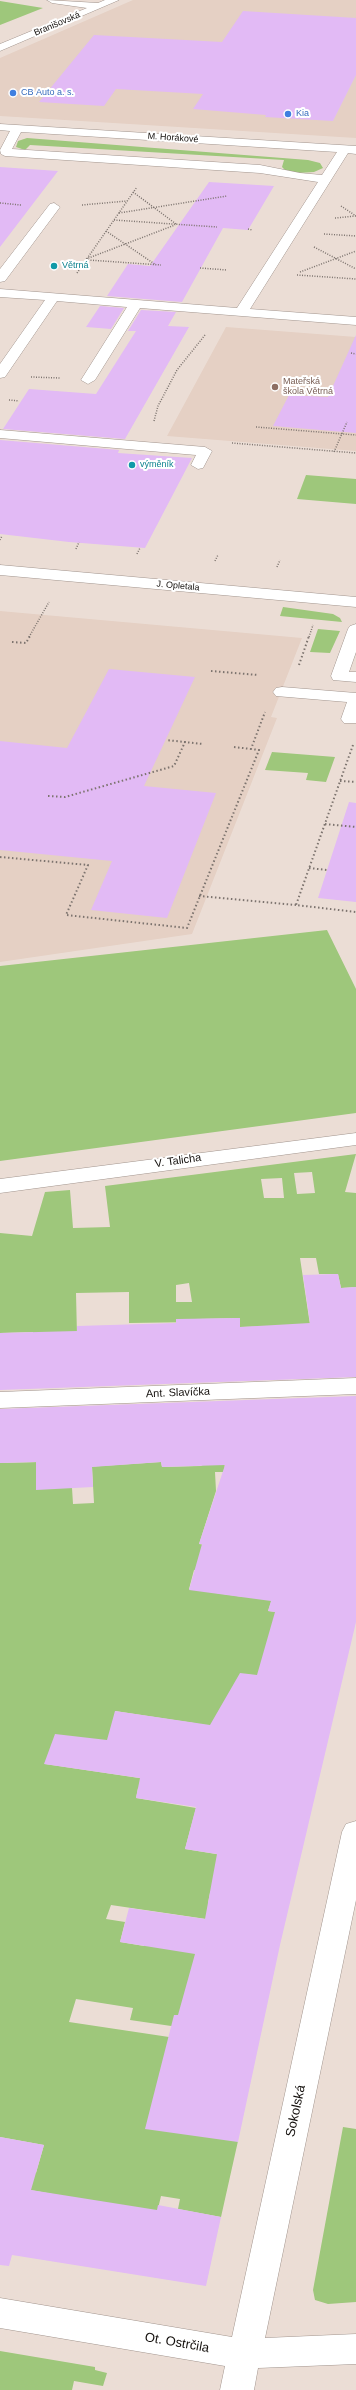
<!DOCTYPE html>
<meta charset="utf-8">
<style>
body{margin:0}
canvas{display:block;background:#ebddd5}
</style>
<canvas width="356" height="2390"></canvas>
<script>
const ctx = document.querySelector('canvas').getContext('2d');
ctx.lineJoin = 'round';
function fillPath(path, color) {
  ctx.fillStyle = color;
  ctx.fill(path, 'evenodd');
}
function shape(rows) {
  const path = new Path2D();
  for (const r of rows) {
    path.moveTo(r[0], r[1]);
    for (let i = 2; i < r.length; i += 2) path.lineTo(r[i], r[i + 1]);
  }
  return path;
}
function trace(path, color, width, dash) {
  ctx.strokeStyle = color;
  ctx.lineWidth = width;
  ctx.lineCap = dash ? 'butt' : 'round';
  ctx.setLineDash(dash || []);
  ctx.stroke(path);
}
function label(font, color, halo, rows, align = 'center') {
  ctx.font = font + ' Helvetica,sans-serif';
  ctx.lineWidth = 4;
  ctx.setLineDash([]);
  ctx.textBaseline = 'middle';
  ctx.strokeStyle = halo;
  ctx.fillStyle = color;
  for (const [text, x, y, turn = 0] of rows) {
    ctx.save();
    ctx.translate(x, y);
    ctx.rotate((+turn || 0) * Math.PI / 180);
    ctx.textAlign = isNaN(turn) ? turn : align;
    if (halo) ctx.strokeText(text, 0, 0);
    ctx.fillText(text, 0, 0);
    ctx.restore();
  }
}
const built = shape([
 [133,0,356,0,356,138,0,116,0,58],
 [226,327,356,337,356,451,167,436],
 [0,611,302,638,271,717,277,718,192,934,0,962]
]);
const green = shape([
 [0,1,43,8,0,25],
 [27,138,308,160,320,163,323,168,314,172,298,173,285,170,282,167,284,160,30,145,25,150,16,147,18,141],
 [306,475,356,479,356,504,297,499],
 [283,607,333,614,340,618,342,622,280,616],
 [318,629,340,631,330,653,310,652],
 [272,752,335,757,326,782,306,780,308,773,265,770],
 [327,930,356,989,356,1113,0,1161,0,966],
 [356,1154,345,1192,356,1193,356,1287,341,1288,338,1274,319,1274,316,1258,300,1258,310,1325,240,1327,239,1318,196,1319,196,1322,129,1323,129,1292,76,1293,77,1336,33,1337,33,1332,0,1333,0,1233,32,1236,45,1192,70,1190,73,1228,110,1227,105,1186],
 [312,1172,315,1193,297,1194,294,1173],
 [282,1178,284,1198,264,1198,261,1179],
 [189,1283,192,1302,176,1302,176,1285],
 [224,1453,225,1472,215,1472,216,1491,199,1544,240,1551,272,1599,268,1611,276,1612,266,1676,240,1674,251,1735,194,1723,115,1711,114,1741,45,1764,166,1782,138,1788,136,1798,196,1808,185,1849,228,1856,210,1893,208,1903,213,1920,111,1905,106,1919,125,1922,120,1942,144,1946,147,1938,206,1947,185,2028,130,2020,133,2008,76,1999,69,2022,169,2037,238,2141,221,2217,178,2209,180,2199,161,2196,157,2213,25,2189,18,2170,36,2173,44,2145,0,2137,0,1463,41,1462,72,1488,73,1504,94,1503,92,1467,72,1468,161,1462,162,1467,201,1466],
 [194,1570,250,1578,243,1597,189,1589],
 [343,2127,356,2129,356,2302,328,2304,315,2300,313,2290],
 [0,2351,95,2367,95,2370,107,2373,103,2386,74,2381,72,2390,0,2390]
]);
const building = shape([
 [243,11,356,18,356,75,333,121,265,117,266,115,193,109,203,94,116,89,104,106,39,102,94,35,222,42],
 [0,167,58,171,0,247],
 [209,182,274,186,248,230,223,228,182,302,107,296,128,264,150,266],
 [100,306,124,308,111,329,86,327],
 [141,310,176,312,168,326,189,327,125,439,3,429,29,389,96,394,136,331,128,331],
 [356,335,356,433,273,426,289,395,328,397],
 [0,440,119,450,118,453,192,458,145,548,69,542,0,534],
 [109,669,195,677,144,786,216,793,167,918,91,910,112,861,0,850,0,741,67,748],
 [349,802,356,803,356,902,318,898],
 [338,1274,341,1288,356,1287,356,1377,0,1390,0,1333,77,1331,77,1326,176,1323,176,1319,240,1318,240,1327,310,1323,303,1275],
 [356,1396,356,1622,280,1945,238,2142,145,2129,174,2015,178,2015,195,1954,120,1942,129,1908,205,1919,217,1854,185,1849,196,1807,136,1798,140,1778,44,1764,55,1734,107,1740,115,1711,210,1725,240,1673,257,1675,275,1612,268,1611,271,1601,189,1590,202,1544,199,1544,225,1465,162,1467,161,1462,92,1467,93,1487,36,1490,36,1462,0,1463,0,1409],
 [0,2137,44,2145,31,2190,157,2210,158,2205,221,2217,206,2286,12,2255,9,2266,0,2265]
]);
const pathFar1 = shape([
 [133,192,176,224],
 [0,203,21,205],
 [82,205,127,201],
 [341,206,356,216],
 [119,213,227,196],
 [335,218,356,216],
 [114,220,217,227],
 [248,229,252,230],
 [106,231,156,265],
 [324,234,356,236],
 [314,247,356,269],
 [86,259,175,225],
 [88,260,161,265],
 [200,268,227,270],
 [300,272,356,251],
 [77,273,137,187],
 [297,275,356,279],
 [351,353,356,354],
 [31,377,60,378],
 [9,400,19,401],
 [154,421,158,406,177,370,205,335],
 [256,427,356,435],
 [232,443,356,453],
 [334,452,347,422],
 [0,540,2,536],
 [76,549,79,542],
 [137,554,140,548],
 [215,561,218,555],
 [277,567,280,560],
 [29,637,49,602],
 [309,637,313,625]
]);
const path = shape([
 [12,642,26,643,30,636],
 [299,665,309,636],
 [211,671,258,675],
 [184,742,203,744],
 [353,745,296,905,356,912],
 [234,747,251,749],
 [340,781,356,782],
 [48,796,65,797,174,766,185,742,166,740],
 [325,824,356,827],
 [0,857,88,865,66,915,187,928,259,750,251,749,265,712],
 [309,868,327,870],
 [199,896,296,905]
]);
const minor = shape([
 [47,0,98,3,105,0,119,0,0,51,0,44,87,8,52,3,47,0],
 [0,124,356,146,356,154,348,153,250,309,356,317,356,325,140,308,95,380,88,384,81,380,127,307,57,301,5,377,0,378,0,364,45,300,0,297,0,289,237,308,318,182,260,173,5,156,1,154,0,150,10,131,0,130,0,124],
 [21,132,337,152,322,175,300,173,260,165,12,149,21,132],
 [54,203,60,207,5,281,0,282,0,269,50,204,54,203],
 [0,430,205,447,212,451,203,468,198,469,191,465,196,455,0,438,0,430],
 [0,565,356,597,356,607,0,575,0,565],
 [356,624,356,652,349,672,356,672,356,682,333,680,331,676,348,629,350,626,356,624],
 [282,687,356,693,356,723,344,723,341,719,347,702,276,696,273,692,276,688,282,687],
 [356,1133,356,1145,0,1193,0,1179,356,1133],
 [356,1378,356,1394,0,1408,0,1392,356,1378],
 [356,1821,356,1900,265,2338,356,2334,356,2364,258,2368,254,2390,220,2390,225,2366,0,2328,0,2298,232,2337,342,1832,346,1824,356,1821]
]);
const markers = [
 [13,93,4,"#3f7fe0"],
 [288,114,4,"#3f7fe0"],
 [54,266,4,"#0f9aa8"],
 [275,387,4,"#8d6e63"],
 [132,465,4,"#0f9aa8"]
];
const farStreetnames = [
 ["Branišovská",57,24,-23],
 ["M. Horákové",173,138,4],
 ["J. Opletala",178,586,5]
];
const farShopnames = [
 ["CB Auto a. s.",21,93],
 ["Kia",296,114]
];
const farCulturenames = [
 ["Větrná",62,266],
 ["výměník",140,465]
];
const farEducationnames = [
 ["Mateřská",283,382],
 ["škola Větrná",283,392]
];
const streetNames = [
 ["V. Talicha",178,1161,-8],
 ["Ant. Slavíčka",178,1393,-2]
];
const nearStreetnames = [
 ["Sokolská",296,2111,-78],
 ["Ot. Ostrčila",177,2343,10]
];
fillPath(built, '#e5d0c4');
fillPath(green, '#9ec77b');
fillPath(building, '#e2baf5');
trace(minor, '#a2958e', 1);
trace(pathFar1, '#7c736e', 1.5, [1, 1.5]);
trace(path, '#7c736e', 2, [1.5, 2.5]);
fillPath(minor, '#fff');
for (const [x, y, r, color] of markers) {
  const dot = new Path2D();
  dot.arc(x, y, r, 0, 2 * Math.PI);
  ctx.fillStyle = color;
  ctx.fill(dot);
  trace(dot, '#fff', 1.5);
}
label('9px', '#14100d', '#fff', farStreetnames);
label('9px', '#366cbe', '#fff', farShopnames, 'left');
label('9px', '#0d838f', '#fff', farCulturenames, 'left');
label('9px', '#785e54', '#fff', farEducationnames, 'left');
label('11px', '#14100d', '#fff', streetNames);
label('13px', '#14100d', '#fff', nearStreetnames);
</script>
